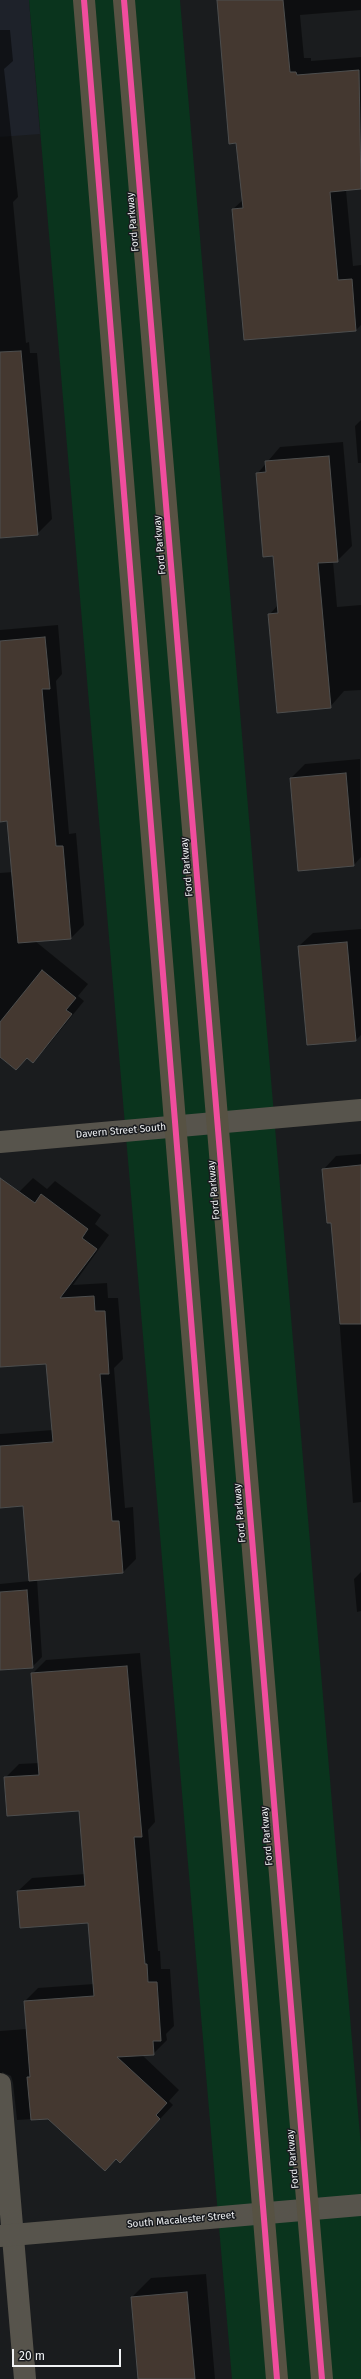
<!DOCTYPE html>
<style>
body{margin:0}
#map{position:relative;width:361px;height:2379px;overflow:hidden;background:#1a1c1e;font-family:"Fira Sans",sans-serif}
canvas{display:block}
.scale{position:absolute;left:12px;top:2349px;width:109px;height:18px;box-sizing:border-box;border:2px solid #f0f2f4;border-top:0;padding-left:5px;font-size:12px;line-height:14px;white-space:nowrap;color:#f0f2f4;-webkit-text-stroke:3px #191b1f;paint-order:stroke}
</style>
<div id="map">
<canvas width="361" height="2379"></canvas>
<div class="scale">20 m</div>
</div>
<script>
const ctx = document.querySelector('canvas').getContext('2d');
ctx.lineJoin = 'round';
function fillPath(path, color) {
  ctx.fillStyle = color;
  ctx.fill(path, 'evenodd');
}
function shape(rows) {
  const path = new Path2D();
  for (const r of rows) {
    path.moveTo(r[0], r[1]);
    for (let i = 2; i < r.length; i += 2) path.lineTo(r[i], r[i + 1]);
  }
  return path;
}
function trace(path, color, width, dash) {
  ctx.strokeStyle = color;
  ctx.lineWidth = width;
  ctx.lineCap = dash ? 'butt' : 'round';
  ctx.setLineDash(dash || []);
  ctx.stroke(path);
}
function label(font, color, halo, rows, align = 'center') {
  ctx.font = font + ' "Fira Sans",sans-serif';
  ctx.lineWidth = 3;
  ctx.setLineDash([]);
  ctx.textBaseline = 'middle';
  ctx.strokeStyle = halo;
  ctx.fillStyle = color;
  for (const [text, x, y, turn = 0] of rows) {
    ctx.save();
    ctx.translate(x, y);
    ctx.rotate((+turn || 0) * Math.PI / 180);
    ctx.textAlign = isNaN(turn) ? turn : align;
    if (halo) ctx.strokeText(text, 0, 0);
    ctx.fillText(text, 0, 0);
    ctx.restore();
  }
}
const built = shape([
 [0,0,29,0,40,134,0,137]
]);
const green = shape([
 [29,0,180,0,361,2147,361,2379,232,2379]
]);
const shadow = shape([
 [218,0,361,0,361,10,300,15,304,58,311,58,311,61,361,57,361,188,346,190,353,266,361,265,361,325,356,330,245,339,233,209,243,200],
 [0,30,10,30,13,61,4,69,18,197,13,202,26,343,29,342,30,353,37,353,52,519,37,534,0,537],
 [361,420,361,463,358,463,355,426],
 [343,442,352,546,337,561,333,561,337,607,361,605,361,690,344,691,330,707,270,614,278,605,274,555,257,474,280,447],
 [58,625,62,674,56,681,69,834,76,833,84,925,71,938,35,941,88,984,78,996,84,1001,46,1048,32,1061,28,1058,16,1069,0,1056,0,873,13,872,8,820,0,818,0,630],
 [360,759,361,857,354,865,291,778,305,764],
 [361,929,361,1035,356,1040,308,1044,299,946,313,933],
 [361,1154,361,1502,353,1503,332,1221,324,1169,336,1156],
 [33,1178,47,1189,55,1181,101,1215,95,1224,109,1235,73,1285,107,1283,108,1298,118,1298,123,1359,114,1368,125,1508,133,1507,136,1559,123,1572,37,1579,42,1657,32,1667,0,1669,0,1584,30,1581,24,1505,0,1507,0,1434,53,1430,47,1363,0,1366,0,1218,19,1192],
 [361,1572,361,1611,357,1612,354,1579],
 [140,1653,155,1822,148,1830,158,1951,160,1951,161,1969,170,1969,174,2026,166,2034,167,2040,153,2054,142,2055,179,2090,169,2101,173,2105,133,2148,116,2158,48,2118,17,2120,13,2083,11,2076,2,2072,4,2109,0,2159,0,2031,27,2029,25,2001,38,1988,94,1984,89,1922,18,1891,32,1878,85,1874,80,1810,5,1778,19,1764,39,1763,32,1674,46,1660],
 [206,2274,215,2379,139,2379,132,2297,151,2278]
]);
const building = shape([
 [217,0,283,0,290,72,296,72,297,75,359,70,361,189,330,192,338,280,352,279,356,331,244,340,232,209,243,208,236,143,229,144,217,0],
 [21,351,38,535,0,538,0,352,21,351],
 [329,456,338,562,318,563,331,708,277,713,268,614,278,613,273,556,263,557,256,473,266,472,265,461,329,456],
 [45,637,50,689,42,689,56,846,63,846,71,939,18,943,7,821,0,822,0,641,45,637],
 [346,773,354,866,298,871,290,778,346,773],
 [347,942,356,1041,307,1045,298,946,347,942],
 [42,970,76,998,66,1010,72,1014,33,1063,27,1058,16,1070,0,1057,0,1022,42,970],
 [361,1165,361,1324,340,1324,331,1223,327,1223,322,1169,361,1165],
 [0,1178,35,1203,41,1194,88,1229,82,1238,97,1249,60,1298,94,1296,95,1311,105,1311,109,1374,100,1374,112,1521,119,1521,123,1573,29,1581,23,1506,0,1508,0,1446,53,1442,46,1364,0,1367,0,1178],
 [27,1590,33,1668,0,1670,0,1592,27,1590],
 [127,1666,142,1837,134,1837,145,1964,147,1964,148,1982,157,1982,161,2041,153,2041,154,2055,117,2057,167,2103,156,2115,160,2119,120,2163,116,2159,105,2171,48,2119,31,2120,27,2077,30,2077,24,2001,94,1996,88,1923,20,1928,17,1891,85,1886,79,1811,7,1816,4,1777,39,1775,31,1673,127,1666],
 [187,2292,195,2379,138,2379,131,2297,187,2292]
]);
const service = shape([
 [0,2084,25,2379]
]);
const minor = shape([
 [0,1142,361,1110],
 [0,2236,361,2205]
]);
const primary = shape([
 [84,0,277,2379],
 [124,0,322,2379]
]);
const cycleway = shape([
 [84,0,277,2379],
 [124,0,322,2379]
]);
const streetNames = [
 ["Ford Parkway",133,222,-95],
 ["Ford Parkway",160,545,-95],
 ["Ford Parkway",187,867,-95],
 ["Davern Street South",121,1131,-5],
 ["Ford Parkway",214,1190,-95],
 ["Ford Parkway",240,1513,-95],
 ["Ford Parkway",267,1836,-95],
 ["Ford Parkway",293,2159,-95],
 ["South Macalester Street",181,2220,-5]
];
fillPath(built, '#1e222a');
fillPath(green, '#0a341d');
fillPath(shadow, '#0007');
fillPath(building, '#443830');
trace(building, '#4d4e4e', 1);
trace(service, '#57544c', 22);
trace(minor, '#57544c', 22);
trace(primary, '#575243', 22);
trace(cycleway, '#ef4d9e', 6);
label('10px', '#f0f2f4', '#191b1f', streetNames);
</script>
